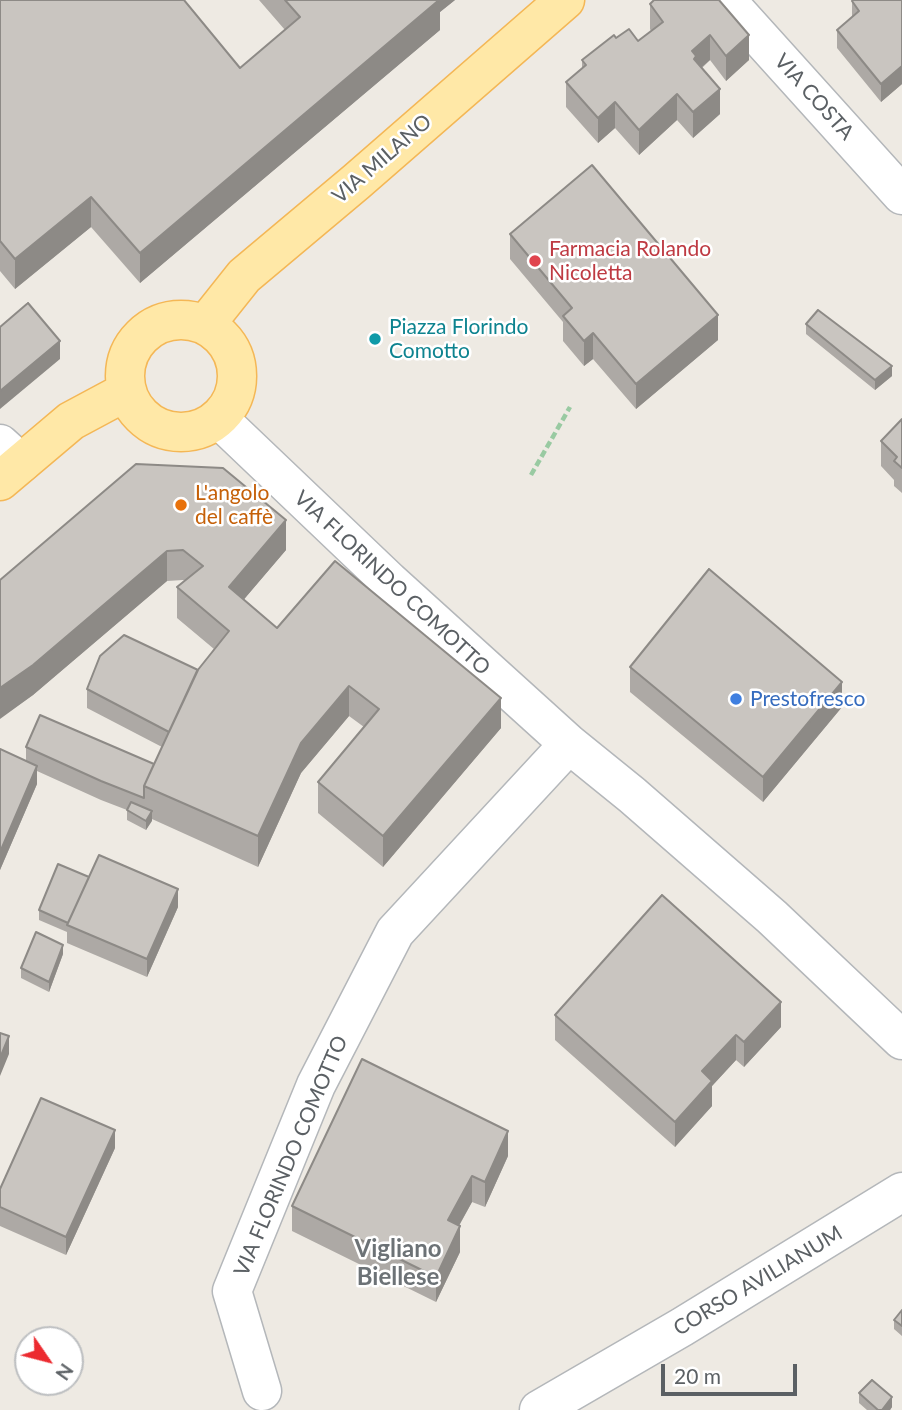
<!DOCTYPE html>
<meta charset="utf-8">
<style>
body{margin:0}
#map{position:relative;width:902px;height:1410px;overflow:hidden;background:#eeeae3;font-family:Lato,sans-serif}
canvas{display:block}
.north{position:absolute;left:14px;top:1326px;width:70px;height:70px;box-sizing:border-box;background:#fff;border:2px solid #bdbfc1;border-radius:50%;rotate:125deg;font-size:19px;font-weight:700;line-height:28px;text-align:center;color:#5b6064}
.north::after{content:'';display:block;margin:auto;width:24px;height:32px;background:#ec2b30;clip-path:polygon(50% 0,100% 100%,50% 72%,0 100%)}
.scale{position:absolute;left:661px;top:1364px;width:136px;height:32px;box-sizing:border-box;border:4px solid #5b6064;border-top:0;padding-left:9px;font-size:21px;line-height:24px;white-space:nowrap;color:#5b6064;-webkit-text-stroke:5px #fff;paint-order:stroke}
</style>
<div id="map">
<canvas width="902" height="1410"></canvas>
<div class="north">N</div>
<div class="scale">20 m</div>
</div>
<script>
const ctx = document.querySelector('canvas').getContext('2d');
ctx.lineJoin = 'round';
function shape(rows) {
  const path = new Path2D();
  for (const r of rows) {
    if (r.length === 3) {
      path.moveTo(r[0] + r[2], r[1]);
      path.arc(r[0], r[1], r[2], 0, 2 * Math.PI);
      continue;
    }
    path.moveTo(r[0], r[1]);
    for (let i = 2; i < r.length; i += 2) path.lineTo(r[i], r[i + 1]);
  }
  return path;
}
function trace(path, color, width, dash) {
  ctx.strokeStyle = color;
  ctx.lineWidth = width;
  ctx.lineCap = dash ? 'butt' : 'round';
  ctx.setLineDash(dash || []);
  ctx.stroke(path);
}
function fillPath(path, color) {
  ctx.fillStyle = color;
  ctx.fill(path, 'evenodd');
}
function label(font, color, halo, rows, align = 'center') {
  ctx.font = font + ' Lato,sans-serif';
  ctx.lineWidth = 5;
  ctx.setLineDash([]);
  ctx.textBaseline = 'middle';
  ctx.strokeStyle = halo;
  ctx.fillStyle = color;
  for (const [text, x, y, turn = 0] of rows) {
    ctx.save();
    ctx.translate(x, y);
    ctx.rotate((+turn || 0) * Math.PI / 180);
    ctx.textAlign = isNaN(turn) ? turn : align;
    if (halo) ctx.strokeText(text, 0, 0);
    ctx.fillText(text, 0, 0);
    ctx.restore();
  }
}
const path = shape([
 [531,475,570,407]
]);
const minor = shape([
 [726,0,902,195],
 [219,419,389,581,569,744,632,795,772,917,902,1040],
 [0,444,21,463],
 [262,1391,232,1291,316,1085,395,932,569,744],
 [539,1410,682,1327,902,1192]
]);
const major = shape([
 [181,376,56],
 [205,325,244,276,356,182,565,0],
 [0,481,71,421,127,391]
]);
const wall = shape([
 [0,0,240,68,285,30,259,0,455,0,440,12,440,30,140,283,91,227,15,289,0,271],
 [654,0,749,60,726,81,710,60,702,68,720,114,693,138,677,120,639,155,615,128,598,143,566,107,566,82,582,68,582,60,616,38,638,41,651,31,650,29,650,4],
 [902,0,902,84,881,102,837,48,837,30,852,17,852,1],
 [510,234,718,340,636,409,593,359,584,366,563,341,563,322,510,259],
 [806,324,892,376,875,390,806,334],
 [902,419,902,493,894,486,894,480,881,466,881,441],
 [136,464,286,550,244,599,277,628,501,728,383,867,318,813,318,782,364,727,349,716,301,773,258,867,152,819,146,830,127,820,127,810,101,800,37,771,37,784,0,870,0,749,26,761,26,747,154,764,162,747,87,708,87,689,198,670,214,649,177,618,177,587,185,581,183,580,167,581,33,695,0,718,0,580],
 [630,667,842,707,763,802,630,692],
 [89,877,178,907,147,977,67,943,67,932,39,920,39,910],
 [63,954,49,992,21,978,21,968],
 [555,1015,781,1027,744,1067,736,1060,712,1086,712,1106,675,1147,555,1040],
 [115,1148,66,1255,0,1226,0,1189],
 [508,1156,485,1207,472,1202,459,1226,460,1252,436,1302,292,1231,292,1206],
 [902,1310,902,1336,894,1329,894,1320],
 [859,1393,892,1407,890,1410,867,1410,859,1403]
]);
const shadedWall = shape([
 [431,0,455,0,440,12,440,30,140,283,140,253],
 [710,35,710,60,696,72,692,51],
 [749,35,749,60,726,81,726,56],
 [902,66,902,84,881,102,881,84],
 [720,89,720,114,693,138,693,112],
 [677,94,677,120,639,155,639,130],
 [615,102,615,128,598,143,598,118],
 [91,197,91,227,15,289,15,259],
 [718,315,718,340,636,409,636,384],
 [593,333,593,359,584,366,584,341],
 [60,341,60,359,0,409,0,391],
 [892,366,892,376,875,390,875,380],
 [286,520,286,550,229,617,229,587],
 [167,551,167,581,33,695,0,719,0,688],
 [842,682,842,707,763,802,763,777],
 [349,686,349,716,301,773,258,867,258,836,301,743],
 [501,698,501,728,383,867,383,836],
 [37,766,37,784,0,870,0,852],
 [152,811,152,821,146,830,146,821],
 [178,889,178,907,147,977,147,959],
 [63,945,63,954,49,992,49,982],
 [781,1002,781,1027,744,1067,744,1042],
 [736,1035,736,1060,712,1086,712,1106,675,1147,675,1122,702,1071],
 [9,1036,9,1054,0,1076,0,1058],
 [115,1130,115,1148,66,1255,66,1237],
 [508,1131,508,1156,485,1207,485,1182],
 [472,1176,472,1202,448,1245,448,1220],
 [460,1226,460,1252,436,1302,436,1277],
 [892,1397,892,1407,890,1410,882,1410]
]);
const building = shape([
 [0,0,184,0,240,68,300,17,285,0,439,0,140,253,91,197,15,259,0,241,0,0],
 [654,0,719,0,749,35,726,56,710,35,692,51,696,56,694,59,720,89,693,112,677,94,639,130,615,102,598,118,566,82,586,65,582,60,614,35,616,38,629,29,638,41,663,22,650,4,654,0],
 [853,0,902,0,902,66,881,84,837,30,859,11,852,1,853,0],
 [592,165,718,315,636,384,593,333,584,341,563,316,572,308,510,234,592,165],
 [28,303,60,341,0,391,0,327,28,303],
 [818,310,892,366,875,380,806,324,818,310],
 [902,419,902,468,894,461,897,457,881,441,902,419],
 [136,464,223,468,286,520,229,587,277,628,335,561,501,698,383,836,318,782,379,709,349,686,301,743,258,836,144,786,197,671,229,631,177,587,203,566,183,550,167,551,33,665,0,688,0,580,136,464],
 [709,569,842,682,763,777,630,667,709,569],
 [124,635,198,670,169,732,87,689,100,656,124,635],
 [40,715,154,764,144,786,144,798,101,781,26,747,40,715],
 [0,749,37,766,0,852,0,749],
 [131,802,152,811,146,821,127,810,131,802],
 [99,855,178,889,147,959,67,925,99,855],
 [58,864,89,877,68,923,39,910,58,864],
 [662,895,781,1002,744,1042,736,1035,702,1071,712,1081,675,1122,555,1015,662,895],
 [36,932,63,945,49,982,21,968,36,932],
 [0,1033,9,1036,0,1058,0,1033],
 [362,1059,508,1131,485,1182,472,1176,448,1220,460,1226,436,1277,292,1206,362,1059],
 [41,1098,115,1130,66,1237,0,1207,0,1189,41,1098],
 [902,1310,902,1326,894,1320,902,1310],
 [872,1380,892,1397,882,1410,878,1410,859,1393,872,1380]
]);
const markers = [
 [535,261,7,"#e0444e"],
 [375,339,7,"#0f9aa8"],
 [181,505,7,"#e8710a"],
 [736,699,7,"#3f7fe0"]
];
const streetNames = [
 ["VIA COSTA",814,97,48],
 ["VIA MILANO",382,159,-41],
 ["VIA FLORINDO COMOTTO",392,583,43],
 ["VIA FLORINDO COMOTTO",291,1156,-67],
 ["CORSO AVILIANUM",758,1281,-31]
];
const healthNames = [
 ["Farmacia Rolando",549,249],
 ["Nicoletta",549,273]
];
const cultureNames = [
 ["Piazza Florindo",389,327],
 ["Comotto",389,351]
];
const foodNames = [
 ["L'angolo",195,493],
 ["del caffè",195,517]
];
const shopNames = [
 ["Prestofresco",750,699]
];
const quarterNames = [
 ["Vigliano",398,1249],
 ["Biellese",398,1277]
];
trace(minor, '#b4b7ba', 41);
trace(major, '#f4b756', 41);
trace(path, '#99caa2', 4.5, [7, 3.5]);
trace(minor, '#fff', 38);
trace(major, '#ffe8a7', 38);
fillPath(wall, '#ada9a5');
fillPath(shadedWall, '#8d8a86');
fillPath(building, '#c9c5c0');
trace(building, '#8d8a86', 2);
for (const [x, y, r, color] of markers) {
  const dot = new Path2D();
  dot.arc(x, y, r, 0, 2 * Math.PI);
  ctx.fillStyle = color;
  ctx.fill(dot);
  trace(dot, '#fff', 2.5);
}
label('21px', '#5b6064', '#fff', streetNames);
label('21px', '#be3a42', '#fff', healthNames, 'left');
label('21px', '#0d838f', '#fff', cultureNames, 'left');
label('21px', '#c56008', '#fff', foodNames, 'left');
label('21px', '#366cbe', '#fff', shopNames, 'left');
label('bold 24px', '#6c7276', '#fff', quarterNames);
</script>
